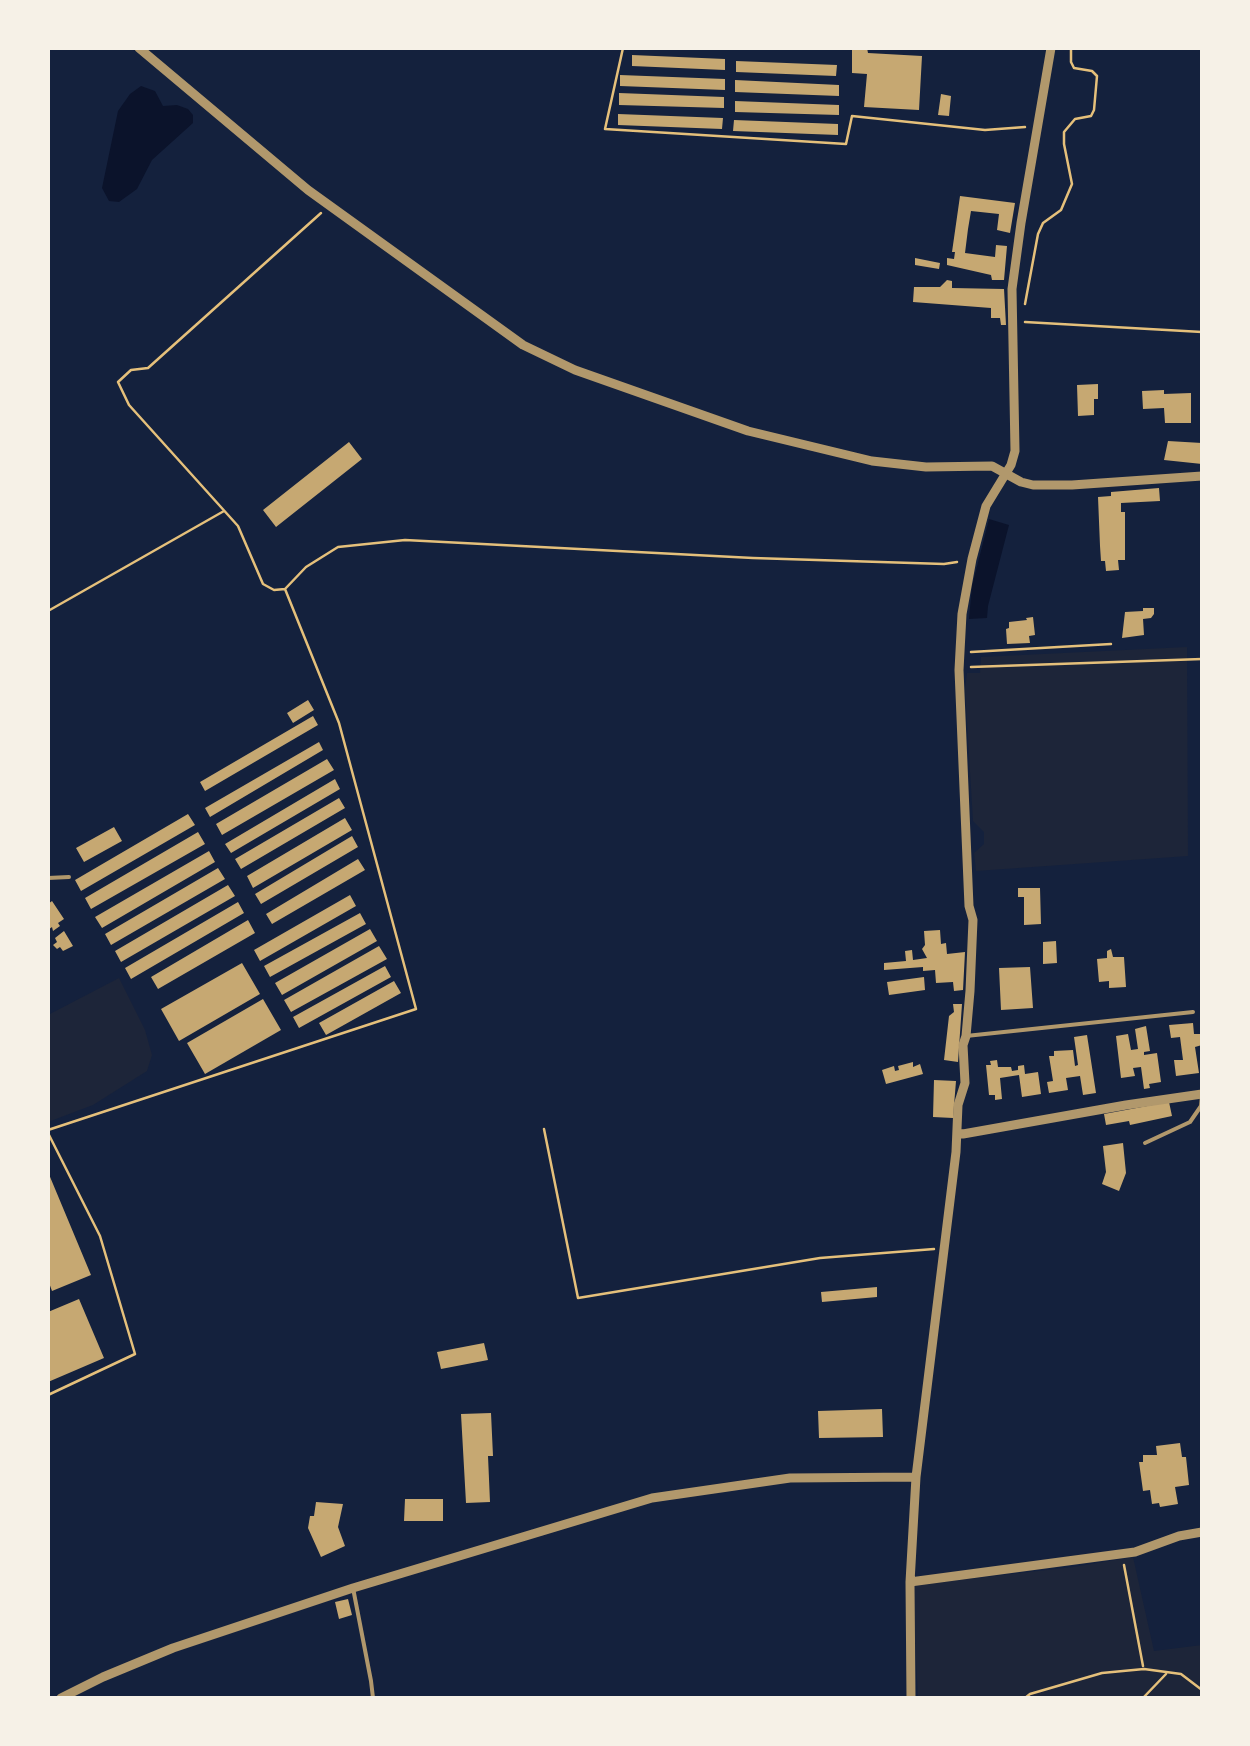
<!DOCTYPE html>
<style>
body{margin:0}
#map{position:relative;width:1250px;height:1746px;overflow:hidden;background:#14213d;font-family:Figtree,sans-serif}
canvas{display:block}
.frame{position:absolute;inset:0;border:50px solid #f6f1e7;pointer-events:none}
</style>
<div id="map">
<canvas width="1250" height="1746"></canvas>
<div class="frame"></div>
</div>
<script>
const ctx = document.querySelector('canvas').getContext('2d');
ctx.lineJoin = 'round';
function fillPath(path, color) {
  ctx.fillStyle = color;
  ctx.fill(path, 'evenodd');
}
function shape(rows) {
  const path = new Path2D();
  for (const r of rows) {
    path.moveTo(r[0], r[1]);
    for (let i = 2; i < r.length; i += 2) path.lineTo(r[i], r[i + 1]);
  }
  return path;
}
function trace(path, color, width, dash) {
  ctx.strokeStyle = color;
  ctx.lineWidth = width;
  ctx.lineCap = dash ? 'butt' : 'round';
  ctx.setLineDash(dash || []);
  ctx.stroke(path);
}
const green = shape([
 [1187,647,1188,856,976,871,974,853,984,844,984,832,973,821,965,689,967,673,980,673,981,657],
 [119,978,145,1030,152,1055,147,1071,93,1105,48,1122,48,1015],
 [1133,1557,1154,1651,1202,1645,1202,1698,918,1698,914,1623,915,1585,1073,1567]
]);
const water = shape([
 [141,86,155,91,163,106,177,105,188,109,193,115,193,123,152,160,137,189,119,202,109,201,102,188,118,111,130,94],
 [989,519,1009,525,988,606,987,618,969,619,972,586]
]);
const building = shape([
 [852,48,867,48,868,53,922,56,919,110,864,107,867,74,852,73],
 [632,55,725,59,725,70,632,66],
 [736,61,837,65,836,76,736,72],
 [620,75,725,79,725,90,620,86],
 [735,80,839,85,839,96,735,92],
 [619,93,724,97,724,108,619,105],
 [941,94,951,96,949,116,938,115],
 [735,101,839,105,839,115,735,112],
 [618,114,723,118,722,129,618,125],
 [734,120,838,124,838,135,733,131],
 [960,196,1015,203,1010,233,997,230,999,214,971,211,968,229,965,253,995,257,996,245,1007,246,1004,280,992,280,991,275,947,265,947,258,954,259,955,252,952,252],
 [915,258,940,263,939,269,915,265],
 [947,280,952,281,952,288,1004,289,1006,325,1001,325,1000,318,991,318,991,308,913,302,914,287,940,287],
 [1098,384,1098,399,1094,399,1094,415,1078,416,1077,385],
 [1164,390,1164,394,1191,393,1191,423,1165,423,1164,408,1143,409,1142,391],
 [1168,441,1202,443,1202,464,1164,460],
 [349,442,362,459,276,527,263,510],
 [1159,488,1160,501,1121,503,1121,512,1125,512,1125,560,1118,560,1119,570,1106,571,1105,561,1101,561,1100,546,1098,497,1111,496,1111,492],
 [1143,608,1154,608,1154,614,1151,618,1143,619,1144,635,1122,638,1125,612,1143,611],
 [1033,617,1035,635,1029,636,1030,643,1007,644,1006,629,1009,628,1009,622,1027,620,1026,618],
 [308,700,314,710,293,723,287,713],
 [313,716,318,725,205,791,200,782],
 [319,742,323,750,210,817,205,808],
 [327,759,334,770,222,835,216,824],
 [335,779,340,789,231,853,225,844],
 [339,798,345,808,241,869,235,859],
 [188,814,195,825,81,891,75,880],
 [345,818,352,830,253,888,247,876],
 [114,827,122,841,84,862,76,848],
 [198,832,205,844,91,909,85,898],
 [352,836,358,847,261,904,255,894],
 [209,851,215,862,102,928,95,917],
 [358,859,365,870,272,924,266,914],
 [218,868,225,879,111,945,105,934],
 [228,885,235,896,121,962,115,951],
 [1018,888,1040,888,1041,924,1024,925,1024,897,1018,897],
 [350,895,356,906,260,961,254,950],
 [52,901,64,919,58,923,60,926,53,931,52,927,48,930,48,904],
 [238,902,244,913,131,979,125,968],
 [360,913,366,924,270,977,264,966],
 [248,920,255,933,158,989,151,977],
 [370,929,377,941,282,995,275,983],
 [940,930,941,944,946,943,947,954,965,952,963,990,954,991,953,982,936,983,935,970,923,971,923,967,884,970,884,963,906,961,905,951,912,950,913,960,927,958,922,949,925,945,924,931],
 [64,931,73,946,63,951,60,947,57,949,53,945,57,942,55,938],
 [1056,941,1057,963,1043,964,1043,942],
 [379,946,387,959,291,1012,284,1000],
 [1111,949,1113,957,1124,957,1126,987,1109,988,1109,981,1099,982,1097,959,1107,958,1107,951],
 [242,963,260,994,179,1041,161,1009],
 [385,966,391,977,299,1028,293,1017],
 [1030,967,1033,1008,1001,1010,999,968],
 [924,977,925,990,889,995,887,982],
 [394,981,401,993,326,1035,319,1023],
 [263,999,281,1030,205,1074,187,1043],
 [953,1004,962,1004,958,1062,944,1060,949,1016,954,1012],
 [1193,1023,1194,1034,1202,1034,1202,1045,1195,1047,1199,1073,1176,1076,1174,1060,1183,1060,1180,1037,1171,1038,1169,1025],
 [1146,1026,1150,1051,1144,1052,1144,1055,1157,1053,1161,1082,1149,1084,1150,1088,1144,1089,1141,1067,1133,1068,1135,1076,1121,1078,1116,1036,1128,1034,1131,1050,1138,1049,1135,1029],
 [1087,1035,1096,1093,1083,1095,1080,1076,1066,1078,1068,1090,1049,1093,1047,1082,1053,1081,1049,1056,1054,1056,1054,1051,1073,1050,1075,1066,1078,1065,1074,1037],
 [997,1060,998,1067,1011,1067,1012,1071,1018,1070,1018,1066,1024,1065,1025,1074,1038,1072,1041,1094,1022,1097,1019,1075,1000,1078,1002,1099,995,1100,995,1095,989,1095,986,1065,991,1065,990,1061],
 [913,1062,913,1067,920,1064,923,1074,886,1084,882,1070,894,1066,895,1071,899,1070,898,1066],
 [934,1080,956,1081,953,1118,933,1117],
 [1169,1102,1172,1116,1130,1125,1129,1121,1106,1125,1104,1114],
 [1123,1143,1126,1173,1119,1191,1102,1184,1106,1172,1103,1146],
 [48,1172,91,1275,52,1291,48,1280],
 [877,1287,877,1297,822,1302,821,1292],
 [79,1299,104,1358,48,1382,48,1312],
 [484,1343,488,1360,441,1369,437,1352],
 [882,1409,883,1437,819,1438,818,1411],
 [491,1413,493,1456,488,1456,490,1502,466,1503,461,1414],
 [1180,1443,1182,1457,1186,1457,1189,1485,1175,1487,1178,1504,1160,1507,1159,1503,1152,1504,1150,1490,1143,1491,1139,1462,1143,1462,1143,1455,1157,1455,1156,1446],
 [405,1499,443,1499,443,1521,404,1521],
 [316,1502,343,1504,338,1527,345,1546,321,1557,308,1528,310,1516,314,1516],
 [348,1599,352,1615,339,1619,335,1602]
]);
const path = shape([
 [623,48,605,129,846,144,852,116,985,130,1025,127],
 [321,213,148,368,131,370,118,382,129,405,238,526,263,584,274,590,285,589,306,567,338,547,405,540,753,558,944,564,957,562],
 [1025,304,1038,234,1043,223,1061,210,1072,184,1064,144,1064,132,1075,119,1091,116,1094,110,1097,76,1092,71,1074,68,1071,62,1071,48],
 [1025,322,1202,332],
 [48,611,224,511],
 [971,652,1111,644],
 [971,667,1202,659],
 [544,1129,578,1298,820,1258,934,1249],
 [48,1130,416,1009,339,723,285,589],
 [48,1133,100,1236,135,1354,48,1395],
 [1124,1565,1143,1666],
 [1025,1698,1030,1694,1102,1673,1144,1669,1181,1674,1202,1690],
 [1143,1698,1166,1674]
]);
const service = shape([
 [48,878,69,877],
 [966,1036,1193,1012],
 [1145,1143,1190,1122,1201,1106,1202,1095],
 [353,1588,371,1681,373,1698]
]);
const minor = shape([
 [139,48,308,190,523,345,575,370,748,431,872,461,926,467,992,466,1021,482,1033,485,1072,485,1202,476],
 [958,1133,963,1134,1126,1105,1202,1094],
 [910,1582,1135,1552,1179,1536,1202,1532],
 [61,1698,103,1677,173,1648,353,1588,652,1498,790,1478,916,1477],
 [911,1698,910,1582,916,1477,956,1152,958,1105,965,1083,963,1045,966,1036,970,991,973,920,969,906,959,670,962,614,972,559,986,506,1011,465,1015,451,1012,289,1021,223,1051,48]
]);
fillPath(green, '#1d2539');
fillPath(water, '#0b132b');
fillPath(building, '#c6a872');
trace(path, '#e5c07b', 2.5);
trace(service, '#b1986c', 4);
trace(minor, '#b1986c', 9);
</script>
